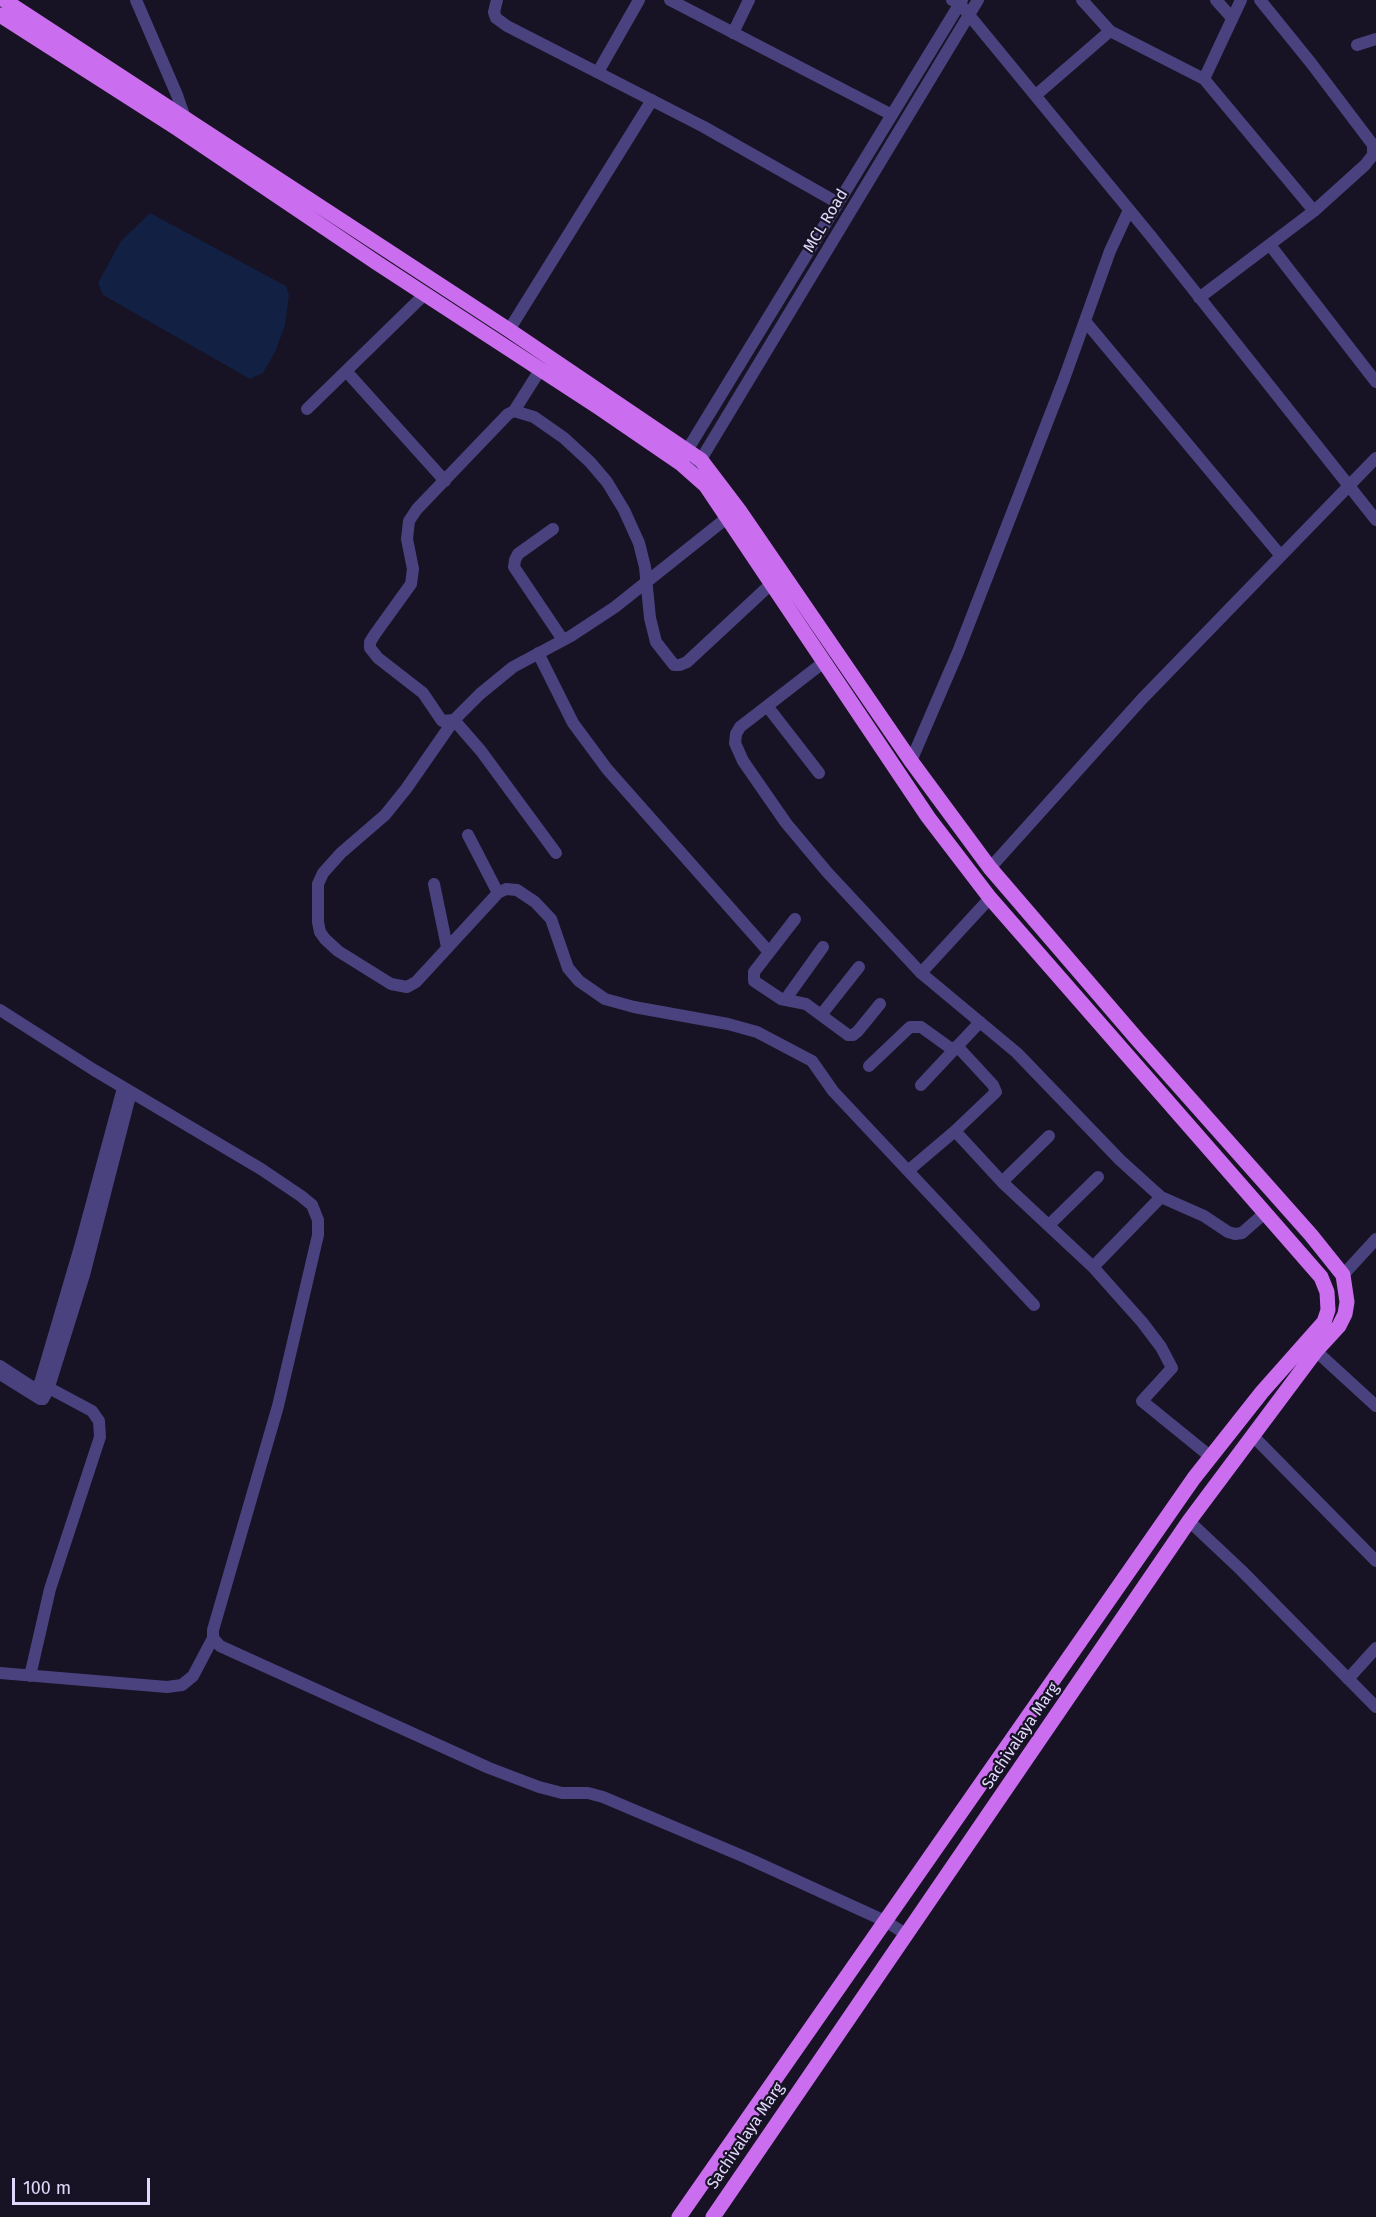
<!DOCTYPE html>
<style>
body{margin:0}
#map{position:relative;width:1376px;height:2217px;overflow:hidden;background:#171224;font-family:"Fira Sans",sans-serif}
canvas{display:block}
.scale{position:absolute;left:12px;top:2178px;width:138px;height:27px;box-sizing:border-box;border:3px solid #e0d9fb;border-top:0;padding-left:8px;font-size:18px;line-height:21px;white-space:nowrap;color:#e0d9fb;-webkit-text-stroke:4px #171224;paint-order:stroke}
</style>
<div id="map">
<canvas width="1376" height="2217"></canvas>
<div class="scale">100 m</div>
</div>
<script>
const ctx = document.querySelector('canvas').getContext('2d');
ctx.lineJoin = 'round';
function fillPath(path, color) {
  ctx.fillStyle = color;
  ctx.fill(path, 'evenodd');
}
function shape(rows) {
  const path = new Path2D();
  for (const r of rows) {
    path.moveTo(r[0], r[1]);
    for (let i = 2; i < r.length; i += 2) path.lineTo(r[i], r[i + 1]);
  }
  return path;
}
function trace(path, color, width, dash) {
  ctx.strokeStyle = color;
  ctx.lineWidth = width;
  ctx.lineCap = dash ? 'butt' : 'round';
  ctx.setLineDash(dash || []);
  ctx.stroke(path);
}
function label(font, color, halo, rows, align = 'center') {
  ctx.font = font + ' "Fira Sans",sans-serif';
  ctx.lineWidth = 4.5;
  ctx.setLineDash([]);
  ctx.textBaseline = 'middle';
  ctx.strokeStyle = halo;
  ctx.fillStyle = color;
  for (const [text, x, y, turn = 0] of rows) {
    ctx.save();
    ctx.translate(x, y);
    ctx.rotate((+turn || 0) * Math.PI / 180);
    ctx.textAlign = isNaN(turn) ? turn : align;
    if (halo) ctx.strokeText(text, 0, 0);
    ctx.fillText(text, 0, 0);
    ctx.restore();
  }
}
const water = shape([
 [150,213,286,286,289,295,285,325,276,350,263,373,250,379,103,295,98,283,121,241]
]);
const minor = shape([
 [136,0,177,95,185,118,183,121],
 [497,0,494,12,496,18,507,26,704,127,838,203],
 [670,0,892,115],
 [952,0,960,4,969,15,1150,235,1376,520],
 [1082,0,1110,31,1204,79,1314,211],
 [1216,0,1232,18],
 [733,33,749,0],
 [1357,45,1376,39],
 [598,72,639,0],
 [1204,79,1241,0],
 [1036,95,1110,31],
 [1270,245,1376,382],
 [1199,298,1314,211,1365,165,1373,155,1373,145,1311,63,1260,0],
 [1085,321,1281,556],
 [509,330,652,100],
 [346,371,445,481],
 [307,409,425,294],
 [514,411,540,370],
 [683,457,962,0],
 [697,466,978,0],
 [728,517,615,607,571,636,513,667,480,694,454,720,406,789,385,815,341,853,323,873,318,884,318,922,320,932,325,939,338,951,391,984,407,987,416,982,498,893,506,889,517,890,535,902,551,919,568,968,579,981,605,999,634,1007,728,1024,757,1032,812,1061,833,1091,1034,1305],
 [553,529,518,554,515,560,514,567,563,640],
 [538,653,573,723,607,769,769,952],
 [824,662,740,727,736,734,735,743,743,761,786,823,827,872,921,973,1017,1053,1120,1160,1152,1189,1161,1197,1204,1216,1228,1232,1235,1234,1242,1233,1266,1212],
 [767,706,819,773],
 [911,761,958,652,1064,379,1110,251,1129,210],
 [468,835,498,893],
 [556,853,481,751,454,720,442,721,423,693,378,658,370,648,370,642,375,634,411,584,413,569,407,539,409,521,417,509,508,414,514,411,534,417,564,438,590,462,607,482,624,510,639,543,645,567,650,618,656,642,674,665,680,665,687,662,771,584],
 [990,868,1142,699,1376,458],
 [434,884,447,947],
 [795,919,754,972,754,981,781,999,806,1004,848,1035,853,1035,858,1031,880,1004],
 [921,973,990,898],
 [785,1000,823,947],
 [0,1010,94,1070,261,1169,301,1196,312,1205,318,1220,318,1235,278,1406,213,1630,213,1638,220,1646,489,1768,539,1787,562,1793,588,1793,603,1797,747,1858,885,1921,906,1934],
 [821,1015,859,967],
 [869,1066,910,1027,921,1027,953,1050],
 [921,1085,980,1022],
 [955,1131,1002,1182,1093,1267,1142,1322,1161,1347,1172,1368,1142,1401,1211,1457],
 [909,1170,955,1131,996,1092,993,1085,957,1046],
 [1002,1182,1049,1136],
 [1049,1225,1098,1177],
 [1093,1267,1161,1197],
 [1343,1275,1376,1239],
 [1316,1351,1376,1406],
 [0,1366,32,1387,36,1387,40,1383,80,1247,123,1088],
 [0,1374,40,1399,43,1399,48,1390,84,1275,131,1092],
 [1253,1436,1376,1561],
 [1189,1521,1241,1570,1376,1707],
 [0,1673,167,1687,182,1685,193,1676,213,1638],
 [30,1676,50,1589,100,1437,99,1421,92,1411,49,1388],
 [1348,1679,1376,1648]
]);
const major = shape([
 [4,0,509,330,701,460,739,510,911,761,990,868,1137,1039,1311,1235,1343,1275,1347,1302,1345,1314,1339,1326,1316,1351,1189,1521,713,2217],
 [0,15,178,129,377,263,598,407,680,463,706,486,928,817,990,898,1321,1277,1327,1292,1328,1310,1324,1322,1262,1392,1194,1478,679,2217]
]);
const streetNames = [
 ["MCL Road",826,221,-59],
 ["Sachivalaya Marg",1021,1736,-56],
 ["Sachivalaya Marg",746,2136,-56]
];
fillPath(water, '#122043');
trace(minor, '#4a427e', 12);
trace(major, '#ca6dee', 15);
label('16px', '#e0d9fb', '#171224', streetNames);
</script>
